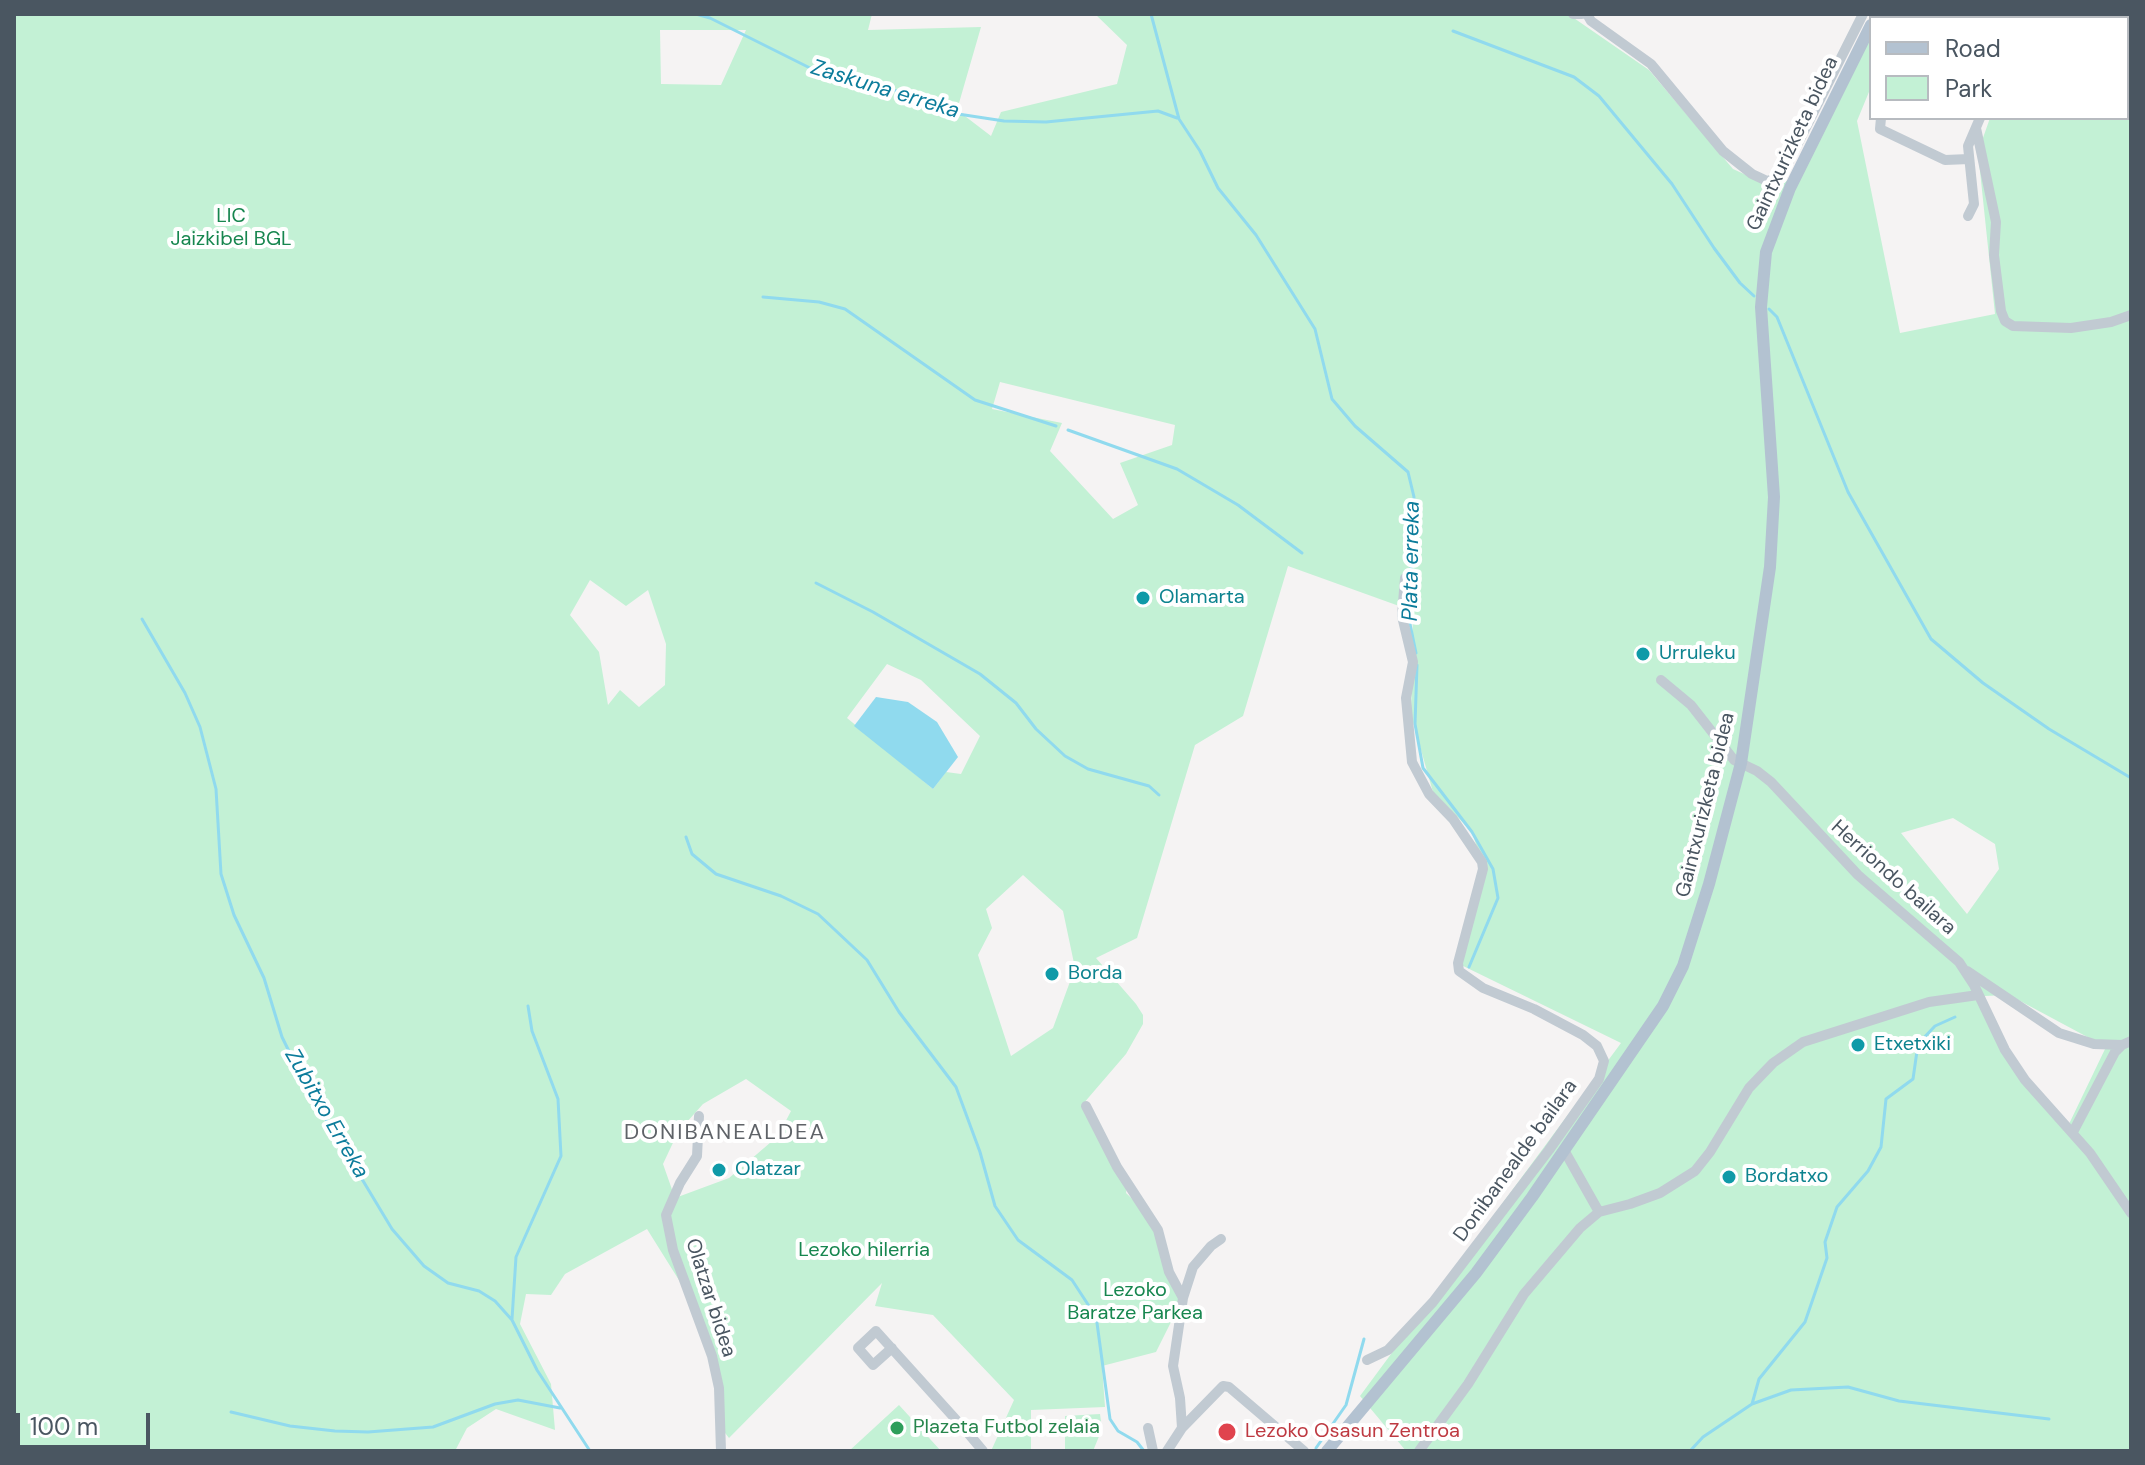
<!DOCTYPE html>
<style>
body{margin:0}
#map{position:relative;width:2145px;height:1465px;overflow:hidden;background:#f5f3f3;font-family:"DM Sans",sans-serif}
canvas{display:block}
.frame{position:absolute;inset:0;border:16px solid #4a5661;pointer-events:none}
.legend{position:absolute;left:1869px;top:16px;width:260px;height:104px;box-sizing:border-box;background:#fff;border:2px solid #b7bbc0;margin:0;padding:10px 14px;list-style:none;font-size:24px;color:#4a5661}
.legend li{display:flex;align-items:center;gap:16px;height:40px}
.legend b{width:40px;border:2px solid #b7bbc0}
.scale{position:absolute;left:16px;top:1413px;width:134px;height:36px;box-sizing:border-box;border:4px solid #4a5661;border-top:0;padding-left:10px;font-size:24px;line-height:28px;white-space:nowrap;color:#4a5661;-webkit-text-stroke:6px #fff;paint-order:stroke}
</style>
<div id="map">
<canvas width="2145" height="1465"></canvas>
<div class="frame"></div>
<ul class="legend">
<li><b style="height:10px;background:#b3c2d1"></b>Road</li>
<li><b style="height:22px;background:#c3f1d5"></b>Park</li>
</ul>
<div class="scale">100 m</div>
</div>
<script>
const ctx = document.querySelector('canvas').getContext('2d');
ctx.lineJoin = 'round';
function fillPath(path, color) {
  ctx.fillStyle = color;
  ctx.fill(path, 'evenodd');
}
function shape(rows) {
  const path = new Path2D();
  for (const r of rows) {
    path.moveTo(r[0], r[1]);
    for (let i = 2; i < r.length; i += 2) path.lineTo(r[i], r[i + 1]);
  }
  return path;
}
function trace(path, color, width, dash) {
  ctx.strokeStyle = color;
  ctx.lineWidth = width;
  ctx.lineCap = dash ? 'butt' : 'round';
  ctx.setLineDash(dash || []);
  ctx.stroke(path);
}
function label(font, color, halo, rows, align = 'center') {
  ctx.font = font + ' "DM Sans",sans-serif';
  ctx.lineWidth = 8;
  ctx.setLineDash([]);
  ctx.textBaseline = 'middle';
  ctx.strokeStyle = halo;
  ctx.fillStyle = color;
  for (const [text, x, y, turn = 0] of rows) {
    ctx.save();
    ctx.translate(x, y);
    ctx.rotate((+turn || 0) * Math.PI / 180);
    ctx.textAlign = isNaN(turn) ? turn : align;
    if (halo) ctx.strokeText(text, 0, 0);
    ctx.fillText(text, 0, 0);
    ctx.restore();
  }
}
const green = shape([
 [14,14,872,14,868,30,981,27,957,110,991,136,1001,112,1117,84,1127,45,1095,14,1568,14,1649,70,1733,169,1777,189,1790,178,1872,14,1900,14,1898,18,1871,18,1871,87,1857,121,1900,333,1995,314,1978,152,1990,118,2127,118,2127,18,2027,18,2028,14,2131,14,2131,1451,1406,1451,1360,1396,1621,1043,1457,963,1484,869,1472,832,1433,792,1411,715,1413,611,1288,566,1243,716,1195,745,1137,938,1096,958,1136,1004,1143,1015,1143,1024,1126,1054,1083,1104,1127,1188,1126,1193,1148,1214,1181,1302,1156,1352,1102,1366,1105,1407,1031,1410,1031,1451,991,1451,1014,1400,933,1315,875,1306,882,1283,729,1438,722,1429,717,1389,692,1301,647,1229,565,1274,551,1295,526,1294,520,1324,551,1384,555,1430,496,1409,467,1428,455,1451,14,1451],
 [660,30,746,30,721,85,661,84],
 [1000,382,1175,425,1172,445,1120,463,1138,505,1113,519,1050,451,1062,423,992,409],
 [590,580,626,606,648,590,666,644,665,685,639,707,620,690,608,705,599,652,570,615],
 [887,664,921,680,980,736,961,774,946,772,933,789,847,718],
 [1953,818,1995,844,1999,869,1967,914,1901,833],
 [1023,875,1063,911,1075,968,1053,1028,1011,1056,978,955,992,928,986,909],
 [2009,995,2106,1047,2069,1124,2012,1062,1984,996],
 [746,1079,791,1111,778,1136,729,1178,675,1198,663,1164,678,1132,703,1104],
 [899,1405,941,1451,849,1451],
 [1100,1414,1102,1429,1093,1451,1065,1451,1065,1416]
]);
const water = shape([
 [876,697,908,702,937,722,958,757,933,789,854,726]
]);
const stream = shape([
 [696,14,710,18,832,79,897,91,945,112,1004,121,1046,122,1158,111,1177,118],
 [1151,14,1179,119,1200,151,1218,188,1256,235,1315,329,1332,399,1355,426,1408,472,1414,497,1409,619,1416,653],
 [1453,31,1574,77,1599,96,1672,184,1714,248,1740,283,1754,296],
 [763,297,819,302,845,309,975,400,1056,426],
 [1769,309,1777,317,1848,492,1931,639,1983,683,2049,729,2131,778],
 [1068,430,1177,469,1238,505,1302,553],
 [816,583,873,612,980,674,1016,703,1036,729,1065,756,1088,769,1149,786,1159,795],
 [142,619,185,693,200,727,216,789,221,874,234,915,264,978,282,1037,306,1086,392,1229,424,1266,448,1283,479,1291,495,1301,512,1320,537,1370,590,1451],
 [1417,665,1415,724,1423,768,1472,832,1493,869,1498,898,1469,967],
 [686,837,692,854,716,874,781,896,818,914,867,960,899,1012,956,1087,980,1152,995,1206,1018,1240,1072,1280,1089,1306,1097,1323,1110,1419,1118,1431,1137,1442,1144,1451],
 [512,1319,516,1257,561,1156,558,1099,532,1031,528,1006],
 [1752,1404,1759,1379,1805,1322,1827,1258,1825,1242,1837,1207,1868,1171,1881,1147,1886,1099,1913,1079,1918,1044,1935,1026,1955,1017],
 [231,1412,290,1426,335,1431,368,1432,433,1427,495,1404,518,1400,560,1408],
 [1316,1448,1346,1405,1364,1339],
 [1690,1451,1703,1437,1752,1404,1791,1390,1848,1387,1899,1401,2049,1419]
]);
const minor = shape([
 [1573,14,1582,14],
 [1587,14,1591,21,1651,64,1723,151,1752,174,1767,181,1777,178,1783,173,1863,14],
 [1921,18,1923,14],
 [2020,18,2021,14],
 [1881,118,1880,129,1945,160,1969,159],
 [1976,128,1996,222,1994,255,2001,311,2005,321,2013,326,2071,328,2111,322,2131,315],
 [1968,216,1974,204,1968,146,1980,118],
 [1661,680,1691,705,1734,760,1757,771,1771,782,1858,875,1959,962,1974,985,2005,1050,2025,1080,2090,1153,2131,1213],
 [1967,971,2059,1033,2094,1044,2122,1045],
 [1086,1106,1117,1167,1158,1230,1169,1272,1183,1298],
 [699,1116,697,1156,680,1183,666,1215,673,1250,712,1356,719,1388,721,1451],
 [2073,1132,2115,1052,2122,1045,2131,1041],
 [1564,1150,1599,1212,1630,1204,1660,1193,1695,1171,1710,1152,1749,1088,1773,1063,1803,1042,1929,1002,1978,995],
 [892,1348,873,1365,858,1348,876,1331,968,1433,983,1451],
 [1367,1360,1388,1350,1433,1302,1549,1150,1599,1079,1604,1061,1597,1046,1583,1035,1534,1009,1483,988,1459,971,1458,963,1483,869,1482,862,1453,819,1429,794,1412,762,1406,698,1413,662,1402,616,1405,578],
 [1148,1428,1153,1451],
 [1182,1428,1180,1398,1173,1366,1183,1298,1193,1267,1211,1246,1221,1239],
 [1167,1451,1182,1428,1223,1386,1229,1387,1304,1451],
 [1419,1451,1468,1384,1524,1294,1580,1228,1599,1212]
]);
const major = shape([
 [1327,1451,1476,1273,1532,1197,1663,1006,1683,966,1709,884,1741,763,1770,567,1774,497,1761,307,1766,252,1790,188,1871,25]
]);
const markers = [
 [1143,598,8,"#0f9aa8"],
 [1643,654,8,"#0f9aa8"],
 [1052,974,8,"#0f9aa8"],
 [1858,1045,8,"#0f9aa8"],
 [719,1170,8,"#0f9aa8"],
 [1729,1177,8,"#0f9aa8"],
 [897,1428,8,"#2e9e5b"],
 [1227,1432,10,"#e0444e"]
];
const streetNames = [
 ["Gaintxurizketa bidea",1793,144,-65],
 ["Gaintxurizketa bidea",1706,805,-76],
 ["Herriondo bailara",1893,878,42],
 ["Donibanealde bailara",1516,1161,-54],
 ["Olatzar bidea",710,1298,72]
];
const parkNames = [
 ["LIC",231,217],
 ["Jaizkibel BGL",231,240],
 ["Lezoko hilerria",864,1251],
 ["Lezoko",1135,1291],
 ["Baratze Parkea",1135,1314]
];
const cultureNames = [
 ["Olamarta",1159,598],
 ["Urruleku",1659,654],
 ["Borda",1068,974],
 ["Etxetxiki",1874,1045],
 ["Olatzar",735,1170],
 ["Bordatxo",1745,1177]
];
const leisureNames = [
 ["Plazeta Futbol zelaia",913,1428]
];
const healthNames = [
 ["Lezoko Osasun Zentroa",1245,1432]
];
const waterNames = [
 ["Zaskuna erreka",885,90,17],
 ["Plata erreka",1412,561,-89],
 ["Zubitxo Erreka",326,1114,60]
];
const neighbourhoodNames = [
 ["DONIBANEALDEA",725,1133]
];
fillPath(green, '#c3f1d5');
fillPath(water, '#90daee');
trace(stream, '#90daee', 3);
trace(minor, '#c1cad2', 10);
trace(major, '#b3c2d1', 12);
for (const [x, y, r, color] of markers) {
  const dot = new Path2D();
  dot.arc(x, y, r, 0, 2 * Math.PI);
  ctx.fillStyle = color;
  ctx.fill(dot);
  trace(dot, '#fff', 3);
}
label('20px', '#4a5661', '#fff', streetNames);
label('20px', '#17864f', '#fff', parkNames);
label('20px', '#0d838f', '#fff', cultureNames, 'left');
label('20px', '#27864d', '#fff', leisureNames, 'left');
label('20px', '#be3a42', '#fff', healthNames, 'left');
label('italic 22px', '#0c7c9b', '#fff', waterNames);
ctx.letterSpacing = '2px';
label('22px', '#5f6368', '#fff', neighbourhoodNames);
ctx.letterSpacing = '0px';
</script>
